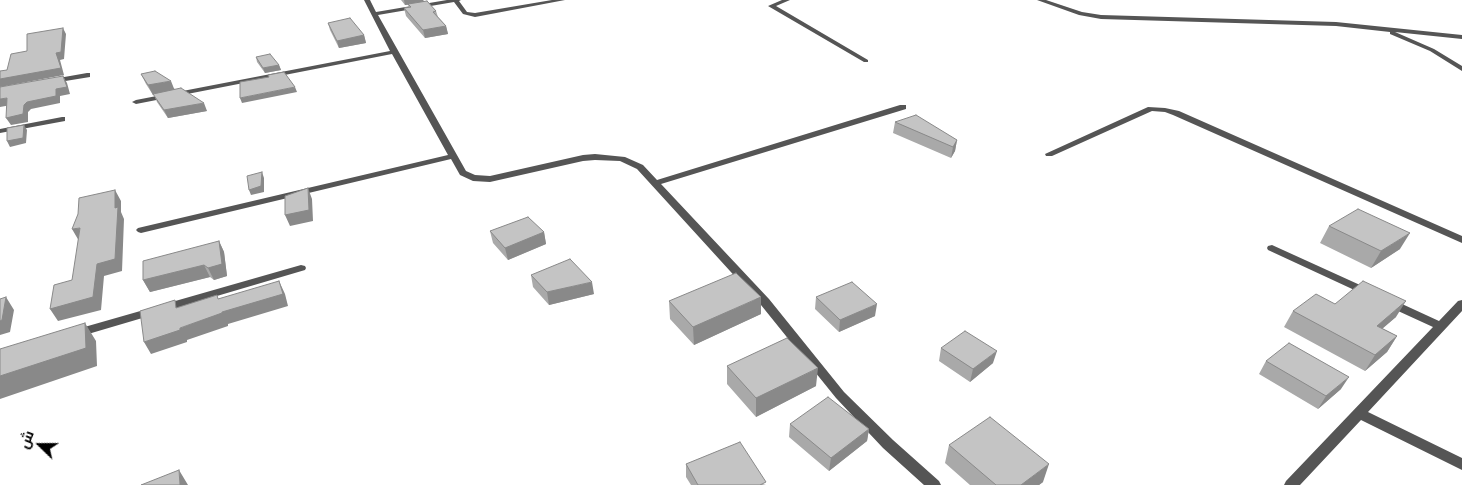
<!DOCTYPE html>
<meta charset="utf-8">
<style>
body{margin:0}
#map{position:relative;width:1462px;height:485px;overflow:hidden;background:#fff;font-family:"Public Sans",Cairo,sans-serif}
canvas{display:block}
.north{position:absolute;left:15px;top:420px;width:50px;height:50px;-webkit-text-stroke:4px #fff;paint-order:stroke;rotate:292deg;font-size:14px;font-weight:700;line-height:20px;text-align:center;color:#000}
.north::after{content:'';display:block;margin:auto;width:18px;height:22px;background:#000;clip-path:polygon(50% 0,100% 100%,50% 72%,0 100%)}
</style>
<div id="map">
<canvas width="1462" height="485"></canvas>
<div class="north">ش</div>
</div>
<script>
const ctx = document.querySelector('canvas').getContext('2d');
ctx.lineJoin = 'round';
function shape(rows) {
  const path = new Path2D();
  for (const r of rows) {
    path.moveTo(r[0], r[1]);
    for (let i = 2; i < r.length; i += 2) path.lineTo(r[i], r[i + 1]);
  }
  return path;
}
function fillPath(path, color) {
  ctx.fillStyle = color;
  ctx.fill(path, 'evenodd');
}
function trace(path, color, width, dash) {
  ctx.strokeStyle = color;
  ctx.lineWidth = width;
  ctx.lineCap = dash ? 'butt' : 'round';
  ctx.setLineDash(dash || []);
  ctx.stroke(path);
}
const minor = shape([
 [364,0,370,0,376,12,447,0,461,0,459,1,467,12,475,13,552,0,565,0,475,17,463,14,454,2,378,15,466,171,475,175,490,176,583,155,595,154,625,157,643,165,657,180,900,105,906,105,906,109,661,184,769,299,844,392,893,440,939,481,941,485,924,485,883,448,836,398,761,305,637,169,620,161,595,160,583,161,490,182,473,181,460,175,451,159,141,233,138,232,136,230,138,228,448,155,392,54,136,104,132,102,136,100,390,51,364,0],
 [782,0,790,0,776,6,868,60,868,62,864,62,768,6,782,0],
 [1037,0,1046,0,1082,12,1101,15,1336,22,1462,35,1462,39,1395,32,1434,49,1462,66,1462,71,1430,51,1390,34,1390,32,1336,26,1101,19,1079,15,1037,0],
 [87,73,90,73,90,77,53,83,49,81,53,79,87,73],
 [1148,107,1165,108,1179,111,1462,236,1462,243,1173,115,1165,112,1152,111,1052,156,1046,156,1045,154,1148,107],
 [62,117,65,117,65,121,0,133,0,129,62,117],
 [1272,245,1371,290,1372,292,1367,295,1363,294,1268,250,1267,248,1268,246,1272,245],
 [301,265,305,266,306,268,305,270,78,337,74,336,72,333,74,330,301,265],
 [1389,298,1439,321,1458,301,1462,300,1462,311,1368,412,1462,458,1462,470,1361,420,1300,485,1284,485,1286,481,1433,327,1385,305,1383,302,1385,299,1389,298]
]);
const wall = shape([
 [401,0,423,0,424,1,436,11,438,17,446,26,448,34,425,38,406,16,404,8,409,7,408,5,405,5],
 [328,23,364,35,366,43,339,48,330,30],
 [256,57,279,65,281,70,265,73,257,62],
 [141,74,175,89,207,111,168,118,157,102,154,95,153,95,146,84],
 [895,122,957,140,955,151,951,158,893,133],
 [1329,226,1400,249,1371,268,1320,243],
 [490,231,544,232,546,244,508,260,493,243],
 [219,241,224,252,227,276,214,280,210,277,150,292,143,280],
 [531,275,594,294,549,305,533,287],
 [816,297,875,316,839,332,815,309],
 [669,301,761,314,694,345,670,319],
 [1335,304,1396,317,1382,328,1397,336,1387,352,1365,371,1284,327,1293,311],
 [941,348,993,363,970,382,939,361],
 [1266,361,1341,389,1318,409,1259,374],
 [727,366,816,386,756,417,727,384],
 [790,424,869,429,867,441,829,471,789,437],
 [949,445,1043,482,1039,485,970,485,945,463],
 [686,464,766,485,691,485,686,477]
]);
const shadedWall = shape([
 [404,0,423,0,424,2,405,5],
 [446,26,448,34,425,38,423,30],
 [63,28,66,34,64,59,60,60,64,75,0,87,0,79,56,53],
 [364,35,366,43,339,48,337,41],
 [279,65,281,70,265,73,263,68],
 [63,76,67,83,70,94,60,96,60,103,31,109,28,112,28,122,11,125,6,118,27,102,56,89],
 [171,81,175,91,153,95,148,85],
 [295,87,297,92,242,103,240,98],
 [7,98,11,105,0,107,0,99],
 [204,103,207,111,168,118,164,110],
 [24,125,27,130,26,143,10,147,7,141],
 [957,140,955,151,951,158,953,147],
 [262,172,264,178,264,192,251,195,249,190],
 [308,188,312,199,313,221,290,226,285,215],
 [115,190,121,201,121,212,124,219,122,271,104,276,101,310,58,321,50,309,97,264,115,208],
 [80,228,79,241,72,229],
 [544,232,546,244,508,260,505,248],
 [1410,233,1400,249,1371,268,1381,251],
 [219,241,224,252,227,276,214,280,208,268],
 [204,265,210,277,150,292,143,280],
 [279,281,285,294,288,306,228,324,228,326,187,340,187,342,151,354,144,342,222,312],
 [592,282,594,294,549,305,547,292],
 [6,297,14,310,10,332,0,335,0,321],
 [761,297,761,314,694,345,693,327],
 [1406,301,1396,317,1367,342,1377,326],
 [877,304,875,316,839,332,840,320],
 [85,323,96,341,97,366,0,399,0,376],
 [1397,336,1387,352,1365,371,1375,355],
 [997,351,993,363,970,382,973,369],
 [818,368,816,386,756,417,756,398],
 [1349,377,1341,389,1318,409,1326,396],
 [869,429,867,441,829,471,831,458],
 [1049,464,1043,482,1039,485,1021,485],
 [179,470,188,485,180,485]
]);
const building = shape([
 [427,1,436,11,433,12,446,26,423,30,404,8,411,7,408,4,427,1],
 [350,18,364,35,337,41,328,23,350,18],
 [63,28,61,52,56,53,61,68,0,79,0,71,7,70,11,54,27,51,27,34,63,28],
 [270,54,279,65,263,68,256,57,270,54],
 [155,71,171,81,148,85,141,74,155,71],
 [284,72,295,87,240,98,240,82,269,77,268,75,284,72],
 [63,76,67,87,56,89,56,96,27,102,24,105,23,114,6,118,7,98,0,99,0,87,63,76],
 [181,88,204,103,164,110,153,94,181,88],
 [916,115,957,140,953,147,895,122,916,115],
 [24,125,23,138,7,141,7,128,24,125],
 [262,172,261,186,249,190,247,176,262,172],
 [308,188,309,210,285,215,285,196,308,188],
 [115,190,115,208,118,207,115,259,97,264,93,297,50,309,54,285,72,280,80,228,72,229,78,214,79,198,115,190],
 [1358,209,1410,233,1381,251,1329,226,1358,209],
 [528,217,544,232,505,248,490,231,528,217],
 [219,241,222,264,208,268,204,265,143,280,143,261,219,241],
 [570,259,592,282,547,292,531,275,570,259],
 [736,273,761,297,693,327,669,301,736,273],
 [279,281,283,294,222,312,222,313,180,328,180,330,144,342,140,311,175,300,176,308,217,295,218,299,279,281],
 [1363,281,1406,301,1377,326,1397,336,1375,355,1293,311,1316,294,1335,304,1363,281],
 [852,282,877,304,840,320,816,297,852,282],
 [6,297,2,320,0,321,0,299,6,297],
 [85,323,86,348,0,376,0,349,85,323],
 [965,331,997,351,973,369,941,348,965,331],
 [787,338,818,368,756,398,727,366,787,338],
 [1289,343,1349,377,1326,396,1266,361,1289,343],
 [828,397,869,429,831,458,790,424,828,397],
 [990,417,1049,464,1021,485,996,485,949,445,990,417],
 [740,442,766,482,760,485,698,485,686,464,740,442],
 [179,470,180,485,141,485,179,470]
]);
fillPath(minor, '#555');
fillPath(wall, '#a9a9a9');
fillPath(shadedWall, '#898989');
fillPath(building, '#c4c4c4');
trace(building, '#898989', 1);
</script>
